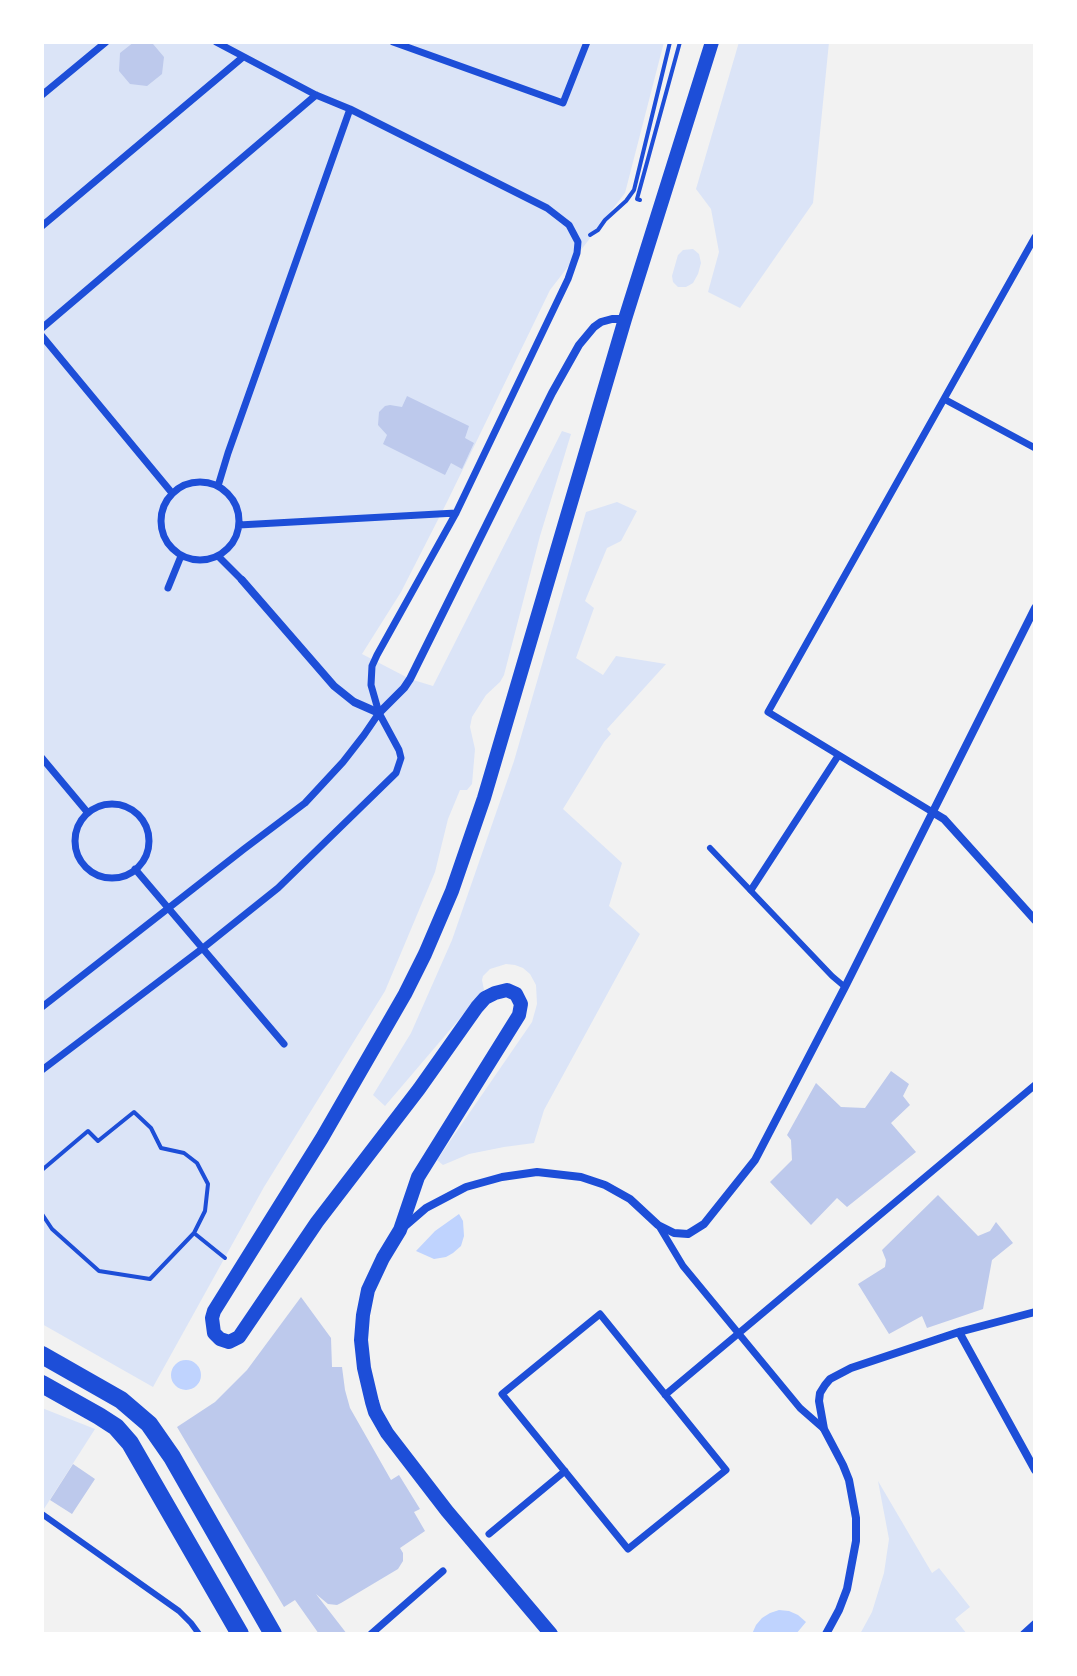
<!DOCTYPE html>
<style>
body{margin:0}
#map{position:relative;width:1077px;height:1676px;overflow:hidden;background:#f2f2f2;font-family:"Zilla Slab",serif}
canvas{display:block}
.frame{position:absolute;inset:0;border:44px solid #fff;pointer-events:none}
</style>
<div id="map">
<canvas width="1077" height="1676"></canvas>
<div class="frame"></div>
</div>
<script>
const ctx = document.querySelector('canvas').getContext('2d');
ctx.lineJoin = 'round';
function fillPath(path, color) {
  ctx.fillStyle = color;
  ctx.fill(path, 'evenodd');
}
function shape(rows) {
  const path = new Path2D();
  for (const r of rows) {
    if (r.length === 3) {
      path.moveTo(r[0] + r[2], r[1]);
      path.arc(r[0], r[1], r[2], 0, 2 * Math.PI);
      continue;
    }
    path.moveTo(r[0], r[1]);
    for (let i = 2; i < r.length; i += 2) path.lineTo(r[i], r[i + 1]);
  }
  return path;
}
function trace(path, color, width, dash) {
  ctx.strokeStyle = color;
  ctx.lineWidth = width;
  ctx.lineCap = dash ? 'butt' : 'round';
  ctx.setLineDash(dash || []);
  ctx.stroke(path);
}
const green = shape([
 [42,42,664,42,625,193,550,290,447,502,401,592,362,654,410,679,433,686,562,431,571,434,540,536,504,675,500,682,486,695,472,717,470,727,475,749,472,784,467,790,460,790,448,819,435,872,385,991,264,1187,153,1387,42,1324],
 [739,42,829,42,813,203,740,308,708,292,719,252,711,209,696,189],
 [693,249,699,254,701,263,698,274,693,283,686,287,678,287,673,282,672,276,678,255,683,250],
 [617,502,637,511,621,541,607,548,585,601,594,608,576,658,603,675,616,656,666,664,607,729,611,734,604,742,563,809,622,863,609,906,640,934,544,1110,534,1143,504,1147,469,1154,443,1165,437,1160,532,1022,537,1004,536,985,530,974,523,968,515,965,506,964,490,969,483,976,482,980,484,990,385,1106,373,1095,411,1033,452,940,514,761,586,512],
 [42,1408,95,1429,42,1512],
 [878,1481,932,1573,939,1568,970,1607,955,1619,967,1634,860,1634,872,1612,884,1573,889,1539]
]);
const water = shape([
 [459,1214,463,1221,464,1236,461,1246,453,1253,446,1257,434,1259,416,1251,435,1231],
 [186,1375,15],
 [779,1610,789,1611,798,1615,806,1622,796,1634,752,1634,756,1625,762,1618,770,1613]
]);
const building = shape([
 [134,42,153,44,164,57,162,74,147,86,130,84,119,71,120,53],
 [407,396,469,426,465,438,474,443,462,469,451,463,445,475,383,444,387,435,378,425,379,412,385,406,390,405,402,407],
 [891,1071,909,1084,903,1096,910,1105,891,1123,916,1152,847,1207,837,1198,811,1225,770,1182,792,1160,791,1140,787,1135,816,1083,841,1107,865,1108],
 [938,1195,978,1236,990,1231,996,1222,1013,1243,992,1260,983,1309,927,1328,922,1316,889,1334,858,1284,885,1267,886,1260,882,1250],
 [301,1297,331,1338,332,1367,342,1367,345,1390,350,1408,391,1480,399,1475,420,1509,414,1512,425,1531,400,1548,403,1553,403,1561,398,1569,341,1603,337,1605,328,1604,316,1594,347,1634,319,1634,295,1600,284,1607,177,1427,215,1402,247,1370],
 [73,1464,95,1479,72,1514,50,1500]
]);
const path = shape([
 [640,200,637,199,680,42],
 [590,235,598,230,605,220,626,201,634,190,670,42],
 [42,1170,88,1131,98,1141,134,1112,151,1128,161,1148,184,1153,197,1163,208,1184,205,1211,194,1233],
 [42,1214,52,1229,99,1271,150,1279,194,1233,225,1258]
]);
const service = shape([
 [710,848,832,976,845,987],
 [42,1514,179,1611,191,1623,199,1634]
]);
const pedestrian = shape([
 [393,42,563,103,587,42],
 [42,95,106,42],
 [42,226,243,57],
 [42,328,316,95],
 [42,336,172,493],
 [944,399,1035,448],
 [200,521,39],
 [218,486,228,453,350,109],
 [239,525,456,513],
 [218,556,242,580],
 [168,588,181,556],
 [42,758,88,813],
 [112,841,37],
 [934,813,768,712,1035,237],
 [135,869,284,1044],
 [751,890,838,756],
 [42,1007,244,849,305,803,343,762,364,735,379,713,371,685,372,666,377,655,456,513,568,279,577,253,578,242,569,225,547,208,350,109,316,95,216,42],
 [42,1070,203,948,278,888,396,773,401,758,399,750,379,713],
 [659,1226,683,1266,800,1408,824,1429],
 [600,1314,726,1470,628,1549,502,1394,600,1314],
 [665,1395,1035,1085],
 [489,1534,565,1471],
 [371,1634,443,1571]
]);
const minor = shape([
 [242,580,334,686,354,702,379,713,404,688,410,679,552,393,579,345,594,327,601,322,612,319,625,319],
 [934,813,944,819,1035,920],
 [404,1227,426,1208,466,1187,502,1177,537,1172,581,1177,605,1185,630,1199,658,1225,674,1233,688,1234,704,1224,755,1160,845,987,1035,608],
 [959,1332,1035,1470],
 [826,1634,839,1610,847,1589,856,1541,856,1518,849,1480,843,1465,824,1429,819,1401,820,1393,825,1385,830,1379,851,1368,959,1332,1035,1312],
 [1024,1634,1035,1624]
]);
const tertiary = shape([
 [551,1634,447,1511,387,1433,375,1412,372,1402,364,1368,361,1340,363,1315,368,1290,383,1258,400,1230,418,1177,519,1015,521,1004,516,994,507,990,495,993,485,998,477,1007,419,1089,317,1222,239,1337,229,1342,220,1339,214,1333,212,1318,214,1311,322,1138,405,994,425,954,452,891,484,798,625,319,712,42]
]);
const primary = shape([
 [42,1355,121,1400,149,1424,172,1457,273,1634],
 [42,1384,99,1416,116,1427,130,1443,240,1634]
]);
fillPath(green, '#dbe4f7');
fillPath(water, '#bfd3fe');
fillPath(building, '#bdc9ec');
trace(path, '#1d4ed8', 4);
trace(service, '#1d4ed8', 6);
trace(pedestrian, '#1d4ed8', 7);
trace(minor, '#1d4ed8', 8);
trace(tertiary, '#1d4ed8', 14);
trace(primary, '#1d4ed8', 18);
</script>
